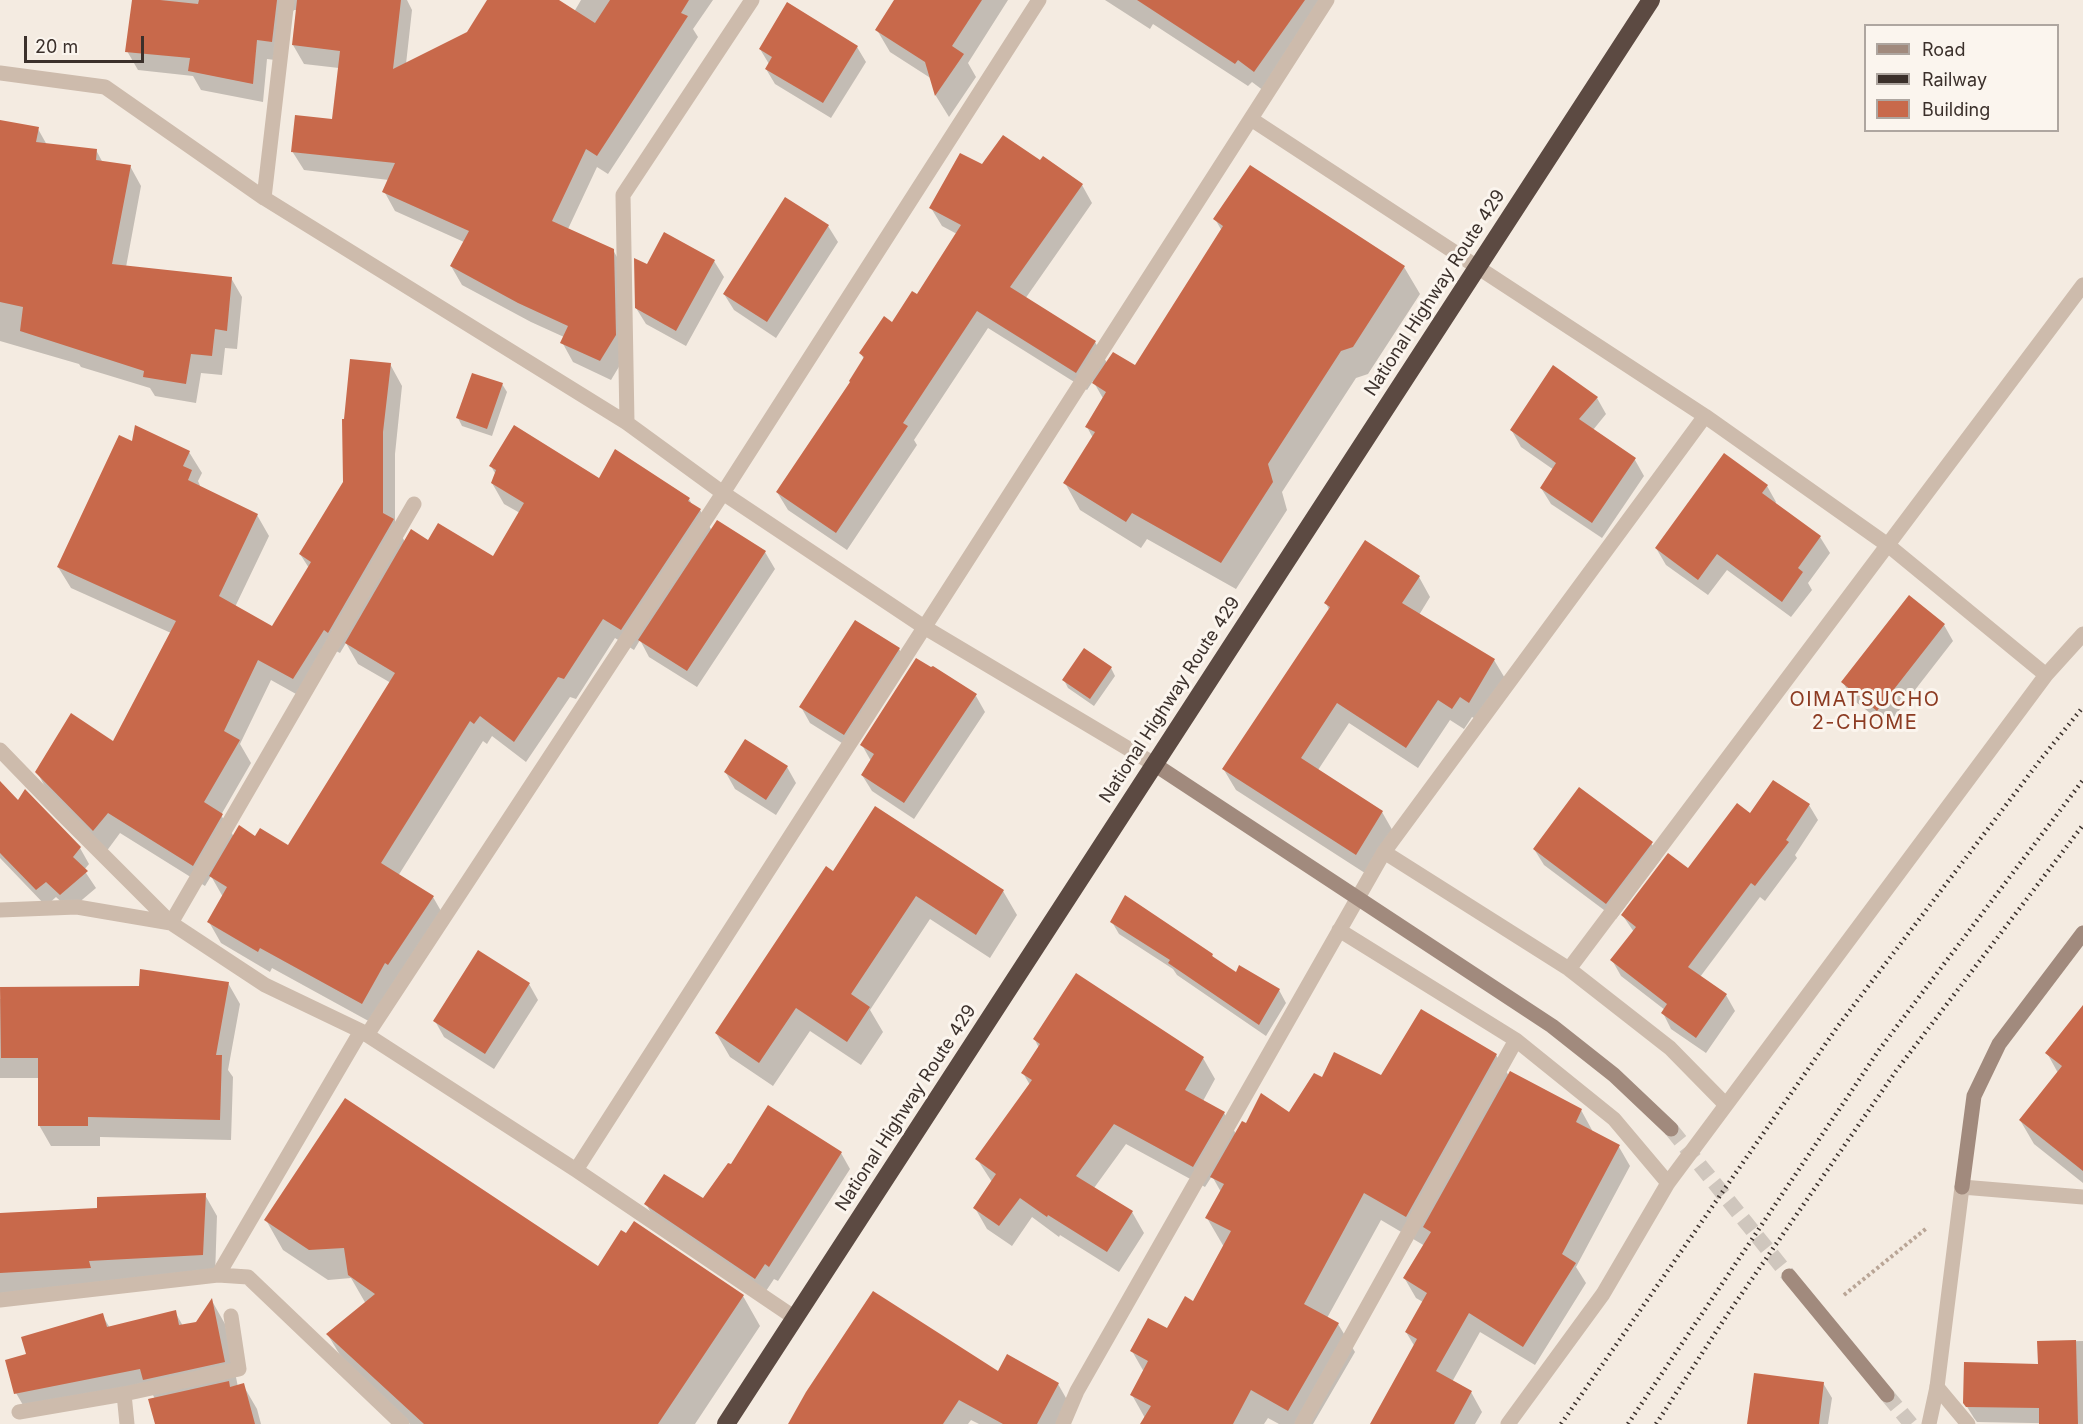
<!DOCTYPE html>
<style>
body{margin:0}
#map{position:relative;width:2083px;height:1424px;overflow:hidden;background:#f4ebe1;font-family:Inter,sans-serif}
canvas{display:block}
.legend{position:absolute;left:1864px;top:24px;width:195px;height:108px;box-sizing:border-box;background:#fbf5ee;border:2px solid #aea6a0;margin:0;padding:8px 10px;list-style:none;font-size:18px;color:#3b302b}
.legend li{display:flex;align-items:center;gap:12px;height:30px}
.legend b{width:30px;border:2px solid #aea6a0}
.scale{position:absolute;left:24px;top:36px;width:120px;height:27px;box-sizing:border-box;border:3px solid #3b302b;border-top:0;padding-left:8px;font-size:18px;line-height:21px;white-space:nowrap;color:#3b302b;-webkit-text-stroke:4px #fbf5ee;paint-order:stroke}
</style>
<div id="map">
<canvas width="2083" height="1424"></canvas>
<ul class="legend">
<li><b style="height:8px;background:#a18a7d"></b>Road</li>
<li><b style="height:8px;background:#3b302b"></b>Railway</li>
<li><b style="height:16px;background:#c8694b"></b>Building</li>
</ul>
<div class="scale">20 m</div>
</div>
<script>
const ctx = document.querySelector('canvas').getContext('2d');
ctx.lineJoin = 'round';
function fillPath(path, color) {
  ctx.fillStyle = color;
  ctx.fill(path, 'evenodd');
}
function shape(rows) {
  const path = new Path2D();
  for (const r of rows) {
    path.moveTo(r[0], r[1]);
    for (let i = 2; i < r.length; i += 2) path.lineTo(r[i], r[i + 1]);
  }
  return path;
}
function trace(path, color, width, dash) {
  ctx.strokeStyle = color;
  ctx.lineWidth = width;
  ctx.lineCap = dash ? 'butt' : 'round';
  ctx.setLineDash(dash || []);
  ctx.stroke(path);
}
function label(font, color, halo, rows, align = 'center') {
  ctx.font = font + ' Inter,sans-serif';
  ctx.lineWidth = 6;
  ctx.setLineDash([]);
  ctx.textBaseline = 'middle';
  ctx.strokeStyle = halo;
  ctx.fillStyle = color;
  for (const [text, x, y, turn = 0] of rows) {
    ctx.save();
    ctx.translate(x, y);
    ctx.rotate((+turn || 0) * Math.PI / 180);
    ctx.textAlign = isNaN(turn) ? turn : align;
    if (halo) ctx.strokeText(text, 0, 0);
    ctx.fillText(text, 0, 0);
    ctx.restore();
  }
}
const shadow = shape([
 [133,0,407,0,412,10,406,64,468,33,488,0,556,0,574,12,581,0,713,0,693,29,698,37,608,174,597,167,568,229,613,250,624,269,626,355,611,380,573,362,562,342,564,337,531,322,462,285,451,266,464,242,395,211,384,191,389,180,304,170,292,151,333,120,339,68,304,64,293,45,297,10,294,10,288,18,283,61,267,59,263,102,201,90,193,76,138,70,127,51],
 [896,0,1008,0,968,63,976,77,949,117,936,96,932,79,890,52,877,30],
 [1105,0,1328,0,1268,94,1252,82,1248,86,1153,24,1150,29],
 [857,47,866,62,831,118,775,84,766,69,769,64,760,49],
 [0,121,38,129,47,145,96,150,103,163,130,166,141,186,126,267,231,278,242,297,237,349,225,348,222,375,201,373,196,403,155,396,150,388,81,367,79,364,0,341],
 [1041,162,1082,185,1092,203,1025,299,1095,342,1107,363,1135,367,1222,231,1215,219,1404,267,1420,294,1368,374,1356,378,1282,492,1287,510,1236,589,1147,539,1141,548,1080,510,1065,483,1093,438,1087,427,1104,400,1093,381,1087,390,988,328,914,440,917,445,847,550,788,510,777,492,852,383,864,360,861,353,893,324,917,296,957,234,942,226,931,208,982,166],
 [828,226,838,242,776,338,734,310,724,294],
 [714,261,724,277,686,346,646,324,636,308,648,266],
 [390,364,402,386,395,454,395,524,405,542,428,542,494,559,520,513,504,504,492,483,496,475,491,466,599,480,689,499,693,506,700,510,712,531,718,522,765,552,775,569,697,687,649,657,640,640,634,650,615,638,576,699,570,697,526,762,492,736,487,744,483,741,398,876,433,897,445,918,374,1024,272,968,270,972,221,943,209,922,223,897,211,876,205,886,120,833,106,852,49,794,37,772,113,743,171,633,71,588,58,567,133,443,189,452,202,473,198,481,201,488,257,515,269,536,235,607,272,628,309,568,300,554,344,482],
 [346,643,358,664,391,683,289,847,256,838,234,837,221,815,251,763,240,744,271,680,305,699,336,651,340,653],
 [502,384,507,392,492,436,462,426,458,418],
 [1597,398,1606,414,1593,430,1635,460,1644,476,1602,538,1551,504,1541,488,1554,470,1521,447,1512,431],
 [1767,486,1776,502,1775,504,1820,537,1830,553,1808,583,1812,590,1791,617,1727,570,1708,595,1666,565,1656,548],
 [1419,577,1430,597,1419,615,1494,660,1506,680,1481,722,1472,717,1464,729,1450,720,1418,768,1349,723,1318,770,1382,812,1394,833,1368,875,1236,790,1224,770,1329,610,1326,603],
 [1944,625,1953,641,1887,726,1852,699,1843,682],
 [899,649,908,665,853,750,810,723,801,707],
 [1111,668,1115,676,1094,706,1068,688,1064,680],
 [976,696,985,712,914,819,872,791,862,775,871,761,862,745],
 [787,767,796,783,776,815,735,789,726,773],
 [0,783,19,802,80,848,89,864,84,870,96,888,70,910,56,897,46,906,0,858],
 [1809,805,1818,820,1795,855,1797,858,1765,901,1760,897,1700,977,1726,995,1735,1011,1706,1053,1671,1029,1663,1013,1665,1010,1621,976,1612,960,1634,932,1623,916,1688,870,1751,815],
 [1651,843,1661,859,1616,919,1544,865,1534,849],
 [833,873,1003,891,1017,915,990,958,930,919,870,1010,883,1032,861,1065,810,1031,773,1086,730,1057,716,1033],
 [1112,922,1212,955,1214,959,1236,974,1279,990,1286,1003,1266,1036,1177,975,1173,969,1119,934],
 [228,983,240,1004,228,1070,233,1077,231,1140,100,1137,100,1146,51,1146,39,1125,39,1078,0,1078,0,999,140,988],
 [529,984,538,1000,494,1069,444,1037,435,1021],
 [2083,1007,2083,1183,2034,1144,2020,1120,2058,1073,2047,1053],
 [1035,1040,1203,1058,1215,1079,1203,1101,1224,1113,1236,1134,1247,1125,1289,1114,1322,1079,1382,1077,1496,1055,1509,1076,1581,1110,1592,1130,1591,1132,1619,1147,1630,1166,1576,1267,1586,1283,1535,1365,1480,1332,1452,1382,1471,1392,1482,1412,1475,1424,1371,1424,1415,1347,1406,1332,1423,1302,1416,1298,1405,1279,1425,1246,1381,1220,1327,1318,1338,1324,1355,1352,1313,1424,1279,1424,1268,1418,1264,1424,1145,1424,1145,1418,1132,1395,1144,1372,1132,1351,1168,1330,1193,1303,1224,1247,1207,1218,1221,1192,1212,1176,1205,1187,1126,1144,1094,1188,1132,1212,1144,1233,1119,1272,1060,1235,1059,1237,1032,1217,1012,1246,987,1229,975,1208,992,1182,977,1159,1030,1085,1023,1073,1039,1048],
 [841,1153,850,1169,778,1281,774,1279,764,1294,655,1220,646,1204,704,1200],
 [205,1195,217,1216,215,1276,0,1294,0,1215,99,1209],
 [266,1220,598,1268,743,1296,760,1326,695,1424,410,1424,346,1365,328,1335,366,1304,351,1278,328,1280,283,1250],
 [212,1301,225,1324,238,1387,243,1385,257,1409,261,1424,157,1424,155,1399,152,1393,30,1417,16,1393,28,1355,102,1315,110,1328,175,1312,183,1326,197,1323],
 [2083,1341,2083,1424,1977,1422,1974,1418,1964,1402,2039,1366,2039,1342],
 [998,1373,1058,1384,1070,1405,1060,1424,979,1424,971,1420,968,1424,789,1424],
 [1823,1383,1832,1398,1828,1424,1749,1424]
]);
const building = shape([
 [132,0,160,0,198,4,199,0,277,0,272,42,257,40,253,84,188,71,190,58,125,52],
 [297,0,401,0,393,69,467,32,487,0,559,0,595,23,610,0,689,0,681,13,688,16,597,156,586,149,552,221,614,249,616,335,600,361,560,343,568,326,518,303,450,266,469,231,382,192,395,163,291,152,295,115,332,119,340,51,292,45],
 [894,0,982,0,952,46,964,54,935,96,925,62,875,30],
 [1137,0,1305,0,1254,72,1238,60,1235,64],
 [787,2,858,46,823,103,765,69,772,57,759,49],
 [0,120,39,127,36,142,97,149,96,160,131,165,112,264,232,277,227,331,215,329,212,356,191,354,186,384,143,377,144,371,20,331,23,307,0,302],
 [1003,135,1040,160,1043,156,1083,184,1010,287,1096,341,1076,373,977,311,903,423,908,426,836,533,776,492,850,382,849,381,864,357,859,353,884,316,892,322,912,291,917,294,961,225,929,208,960,153,982,164],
 [1250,165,1405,266,1353,347,1341,351,1268,464,1273,482,1221,563,1132,513,1126,522,1063,483,1095,432,1085,427,1106,392,1092,383,1113,352,1135,365,1223,226,1213,219],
 [785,197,829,225,767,322,723,294],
 [664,232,715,260,676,331,635,308,634,258,647,264],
 [350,359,391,363,383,432,383,513,394,519,328,633,324,630,293,679,258,660,224,731,240,740,204,802,223,814,193,866,108,813,93,831,35,772,71,713,113,741,176,621,57,567,119,435,132,441,135,425,190,451,183,466,192,470,188,480,258,514,219,596,272,626,311,562,299,554,343,482,342,419,344,419],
 [1553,365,1598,397,1579,419,1636,458,1592,523,1540,488,1556,463,1510,430],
 [472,373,503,383,487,429,456,418],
 [514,425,599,478,615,449,690,498,688,501,701,509,621,630,603,619,564,679,558,677,514,742,480,716,474,724,470,721,381,863,434,896,388,965,385,963,362,1004,260,948,258,952,207,922,227,887,209,876,239,825,255,836,260,828,288,845,395,673,345,643,411,529,428,540,438,523,493,556,524,503,491,483,496,470,489,466],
 [1724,453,1768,485,1762,493,1821,536,1798,568,1803,572,1782,602,1717,554,1698,580,1655,548],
 [717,520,766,551,687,671,638,640],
 [1365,540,1420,576,1402,603,1495,659,1469,703,1460,697,1452,709,1438,700,1406,748,1337,703,1301,758,1383,811,1356,855,1222,769,1330,607,1324,603],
 [1909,595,1945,624,1877,711,1841,682],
 [855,620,900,648,844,735,799,707],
 [1084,648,1112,667,1090,699,1062,680],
 [916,658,931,667,933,666,977,694,904,803,861,775,874,754,860,745],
 [745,739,788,766,766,800,724,772],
 [1773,780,1810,804,1786,840,1789,842,1755,886,1751,883,1688,967,1727,994,1696,1038,1661,1013,1667,1004,1610,960,1636,927,1621,915,1668,853,1688,868,1737,803,1750,813],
 [0,781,18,800,25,789,81,847,73,857,88,871,60,895,46,882,36,890,0,853],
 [1579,787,1653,842,1606,904,1533,849],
 [875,806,1004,890,976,935,916,896,851,994,870,1007,847,1042,796,1008,759,1063,715,1033,826,866,833,871],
 [1125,895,1213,954,1212,956,1236,972,1239,965,1280,989,1259,1025,1168,963,1170,960,1110,922],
 [478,950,530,983,485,1054,433,1021],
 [140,969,229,982,216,1055,222,1055,220,1120,88,1117,88,1126,38,1126,38,1058,1,1058,0,987,139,986],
 [1076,973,1204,1057,1185,1090,1225,1112,1193,1167,1114,1124,1076,1176,1133,1211,1107,1252,1048,1215,1047,1217,1020,1198,999,1226,973,1208,996,1174,975,1159,1032,1080,1021,1073,1040,1044,1033,1039],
 [2083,1005,2083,1171,2019,1120,2062,1066,2045,1053],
 [1421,1009,1497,1054,1406,1217,1364,1193,1304,1304,1339,1323,1288,1411,1251,1390,1233,1424,1140,1424,1151,1406,1130,1395,1148,1361,1130,1351,1148,1318,1167,1328,1185,1296,1193,1301,1231,1231,1205,1218,1224,1184,1210,1177,1242,1121,1246,1123,1261,1093,1289,1112,1314,1073,1322,1077,1334,1052,1381,1075],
 [1510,1071,1582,1109,1576,1122,1620,1145,1562,1254,1576,1263,1523,1347,1469,1313,1436,1371,1472,1391,1454,1424,1370,1424,1417,1339,1405,1332,1427,1293,1403,1278,1431,1232,1423,1227],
 [345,1098,598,1266,621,1230,626,1233,634,1221,744,1295,658,1424,424,1424,326,1334,375,1294,348,1275,344,1248,309,1250,264,1220],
 [768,1105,842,1152,769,1267,765,1264,755,1279,644,1204,664,1174,703,1198,728,1163,731,1164],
 [206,1193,203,1255,89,1261,91,1268,0,1273,0,1213,97,1208,97,1197],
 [873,1291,998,1371,1007,1354,1059,1383,1037,1424,1003,1424,959,1400,943,1424,788,1424,806,1392],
 [212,1298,225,1362,143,1380,140,1369,14,1394,5,1360,26,1354,21,1337,103,1313,107,1327,176,1310,179,1325,196,1322],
 [2076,1340,2078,1424,2039,1424,2039,1408,1966,1407,1963,1403,1964,1362,2038,1364,2037,1341],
 [1754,1373,1824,1382,1819,1424,1747,1424],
 [229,1381,230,1387,244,1383,255,1424,155,1424,148,1399]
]);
const secondaryTunnel = shape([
 [1671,1129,1789,1276],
 [1887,1395,1911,1424]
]);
const path = shape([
 [1844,1295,1928,1227]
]);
const lane = shape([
 [1937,1387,1968,1424]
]);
const street = shape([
 [0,73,105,87,264,198,627,423,723,493,924,627,1154,764],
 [1251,119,1705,416,1889,546,2046,675],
 [264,198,287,0],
 [627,423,623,195,752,0],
 [0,750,65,817,171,923,265,985,361,1031,576,1170,795,1318],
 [1384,852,1705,416],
 [0,910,77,907,171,923],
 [171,923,414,504],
 [1339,930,1516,1040,1614,1119,1668,1183],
 [1569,969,2083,285],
 [361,1031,218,1275,248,1277,402,1424],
 [367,1035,723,493,1039,0],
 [576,1170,1327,0],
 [0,1300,218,1275],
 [19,1412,124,1394],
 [127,1424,124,1394,239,1369,231,1316],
 [1063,1424,1077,1391,1384,852,1569,969,1670,1048,1726,1105],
 [1302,1424,1516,1040],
 [1508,1424,1603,1294,1668,1183,2046,675,2083,634],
 [1929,1424,1937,1387,1962,1187,2083,1197]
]);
const secondary = shape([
 [1154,764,1552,1026,1614,1075,1671,1129],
 [1962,1187,1974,1096,1999,1044,2083,933],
 [1789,1276,1887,1395]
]);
const highway = shape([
 [726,1424,1651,0]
]);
const rail = shape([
 [1561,1424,1838,1026,2041,759,2083,707],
 [1628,1424,1879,1050,2083,780],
 [1656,1424,1727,1315,1896,1071,2083,825]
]);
const streetNames = [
 ["National Highway Route 429",1435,293,-57],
 ["National Highway Route 429",1170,700,-57],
 ["National Highway Route 429",906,1108,-57]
];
const neighbourhoodNames = [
 ["OIMATSUCHO",1865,700],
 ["2-CHOME",1865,723]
];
fillPath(shadow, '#0003');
fillPath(building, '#c8694b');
trace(secondaryTunnel, '#cfc6bd', 15, [15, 8]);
trace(path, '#b9a596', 4, [3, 3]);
trace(lane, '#cdbbac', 15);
trace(street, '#cdbbac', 15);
trace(secondary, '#a18a7d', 15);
trace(highway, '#5c4a42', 18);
trace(rail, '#3b302b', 4.5, [1.5, 4.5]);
label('18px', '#3b302b', '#fbf5ee', streetNames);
ctx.letterSpacing = '1.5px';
label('20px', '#8c3b22', '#fbf5ee', neighbourhoodNames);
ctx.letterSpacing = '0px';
</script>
